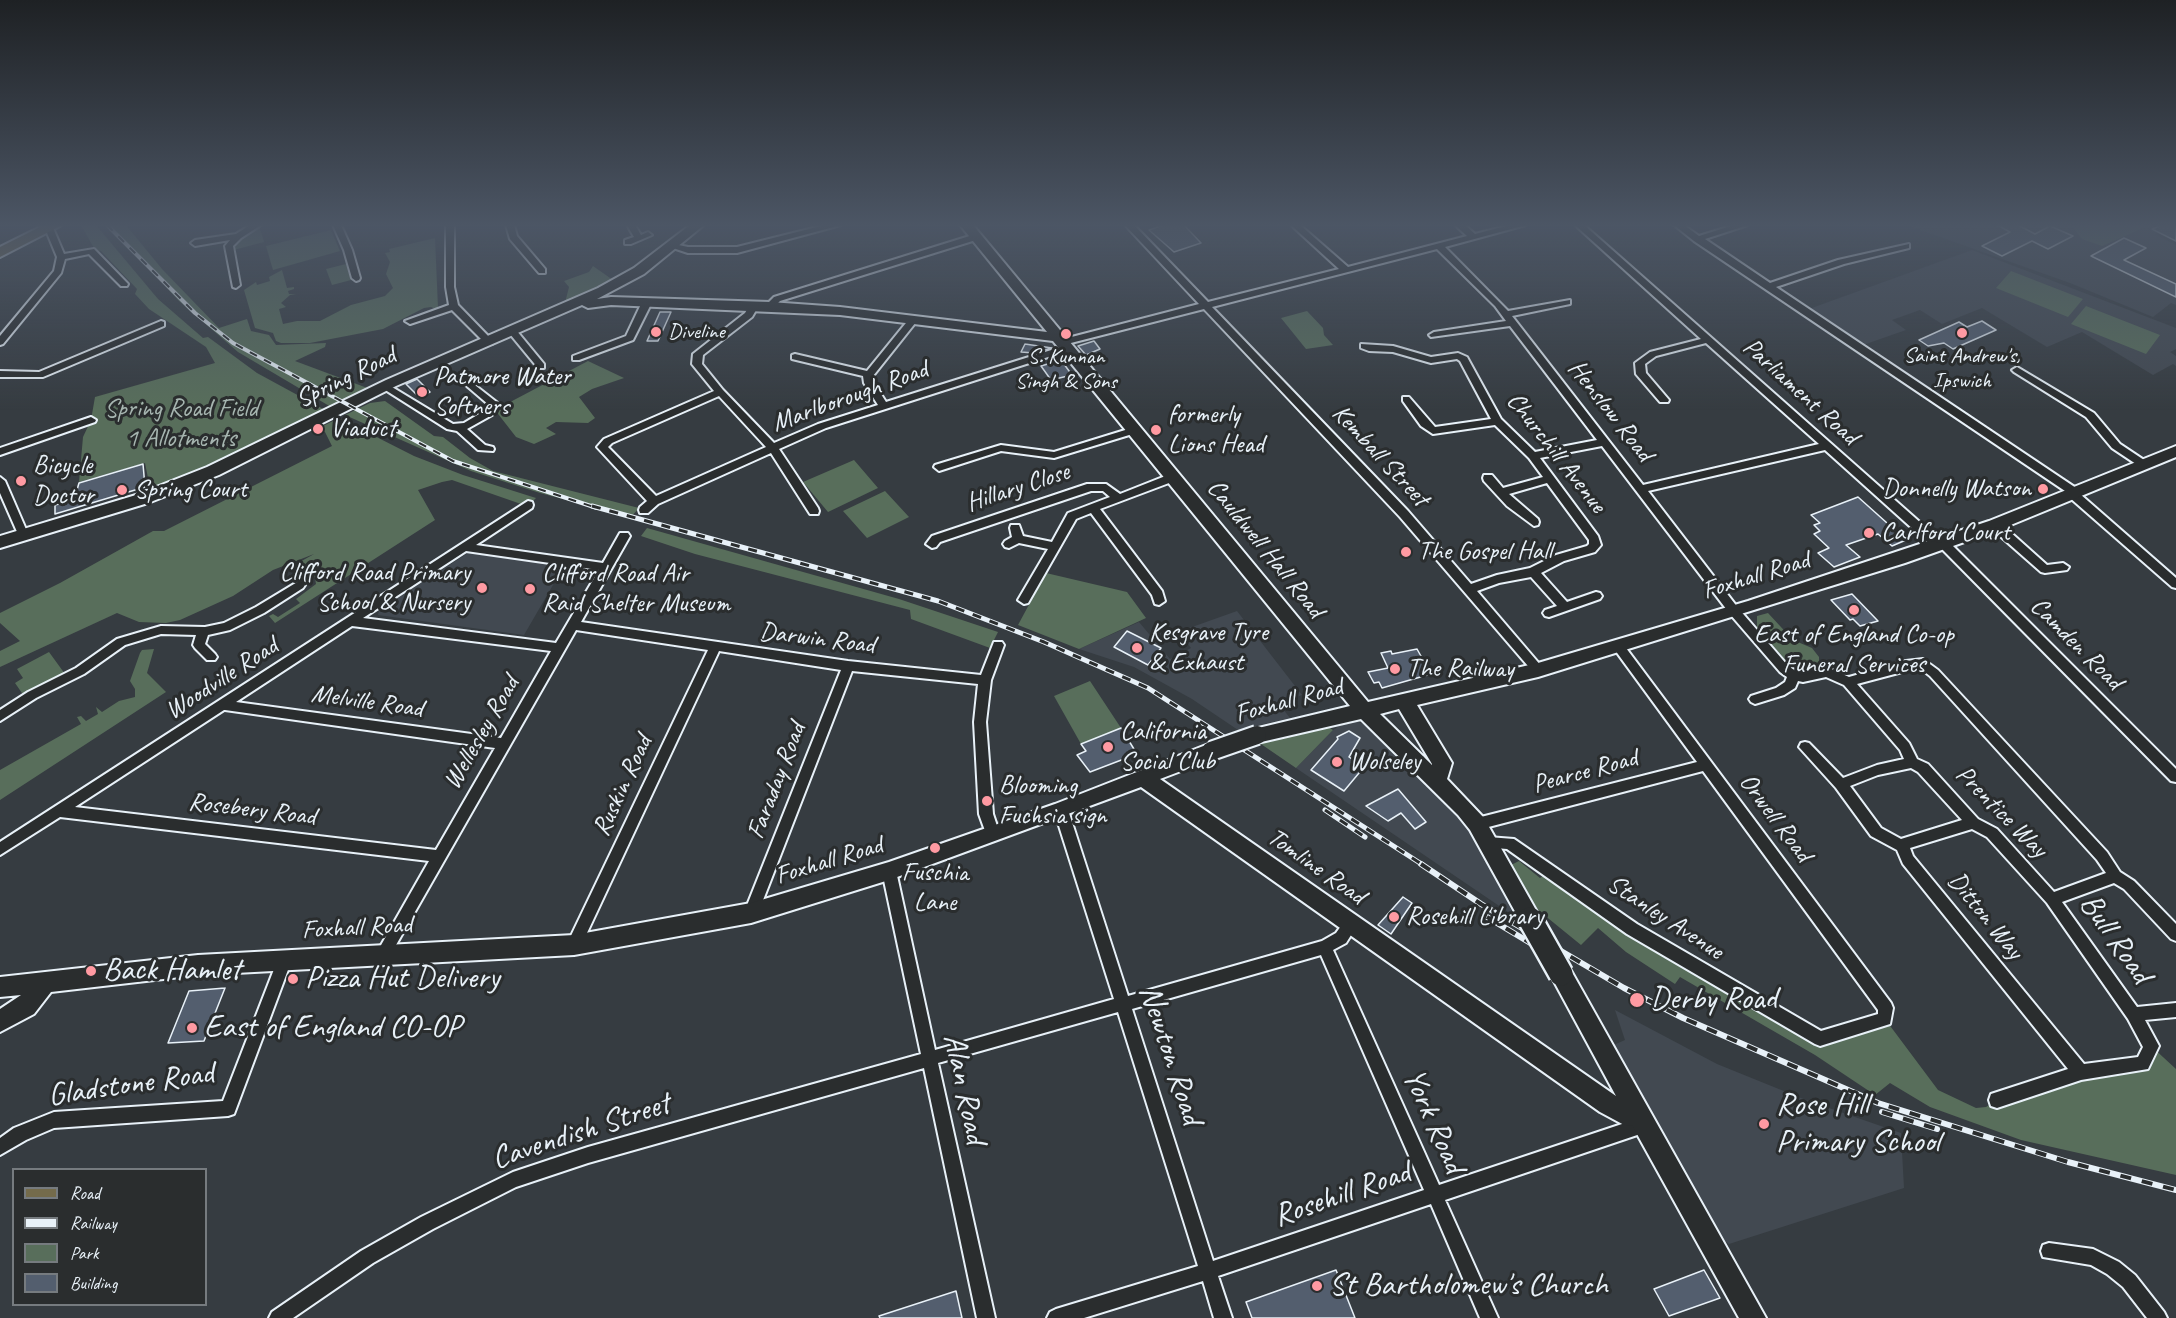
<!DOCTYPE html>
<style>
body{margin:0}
#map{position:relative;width:2176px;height:1318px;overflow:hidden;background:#363c41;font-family:Caveat,sans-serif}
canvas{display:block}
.legend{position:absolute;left:12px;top:1168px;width:195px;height:138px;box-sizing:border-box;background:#2a2d2e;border:2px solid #767b7f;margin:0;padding:8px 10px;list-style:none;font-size:18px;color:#e8f1f8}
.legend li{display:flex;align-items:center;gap:12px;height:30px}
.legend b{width:30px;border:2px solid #767b7f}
</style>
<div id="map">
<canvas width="2176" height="1318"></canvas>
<ul class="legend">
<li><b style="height:8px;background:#746b4b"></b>Road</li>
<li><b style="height:8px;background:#e8f1f8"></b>Railway</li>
<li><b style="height:16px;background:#586e5b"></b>Park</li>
<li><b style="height:16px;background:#535e6e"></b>Building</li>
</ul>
</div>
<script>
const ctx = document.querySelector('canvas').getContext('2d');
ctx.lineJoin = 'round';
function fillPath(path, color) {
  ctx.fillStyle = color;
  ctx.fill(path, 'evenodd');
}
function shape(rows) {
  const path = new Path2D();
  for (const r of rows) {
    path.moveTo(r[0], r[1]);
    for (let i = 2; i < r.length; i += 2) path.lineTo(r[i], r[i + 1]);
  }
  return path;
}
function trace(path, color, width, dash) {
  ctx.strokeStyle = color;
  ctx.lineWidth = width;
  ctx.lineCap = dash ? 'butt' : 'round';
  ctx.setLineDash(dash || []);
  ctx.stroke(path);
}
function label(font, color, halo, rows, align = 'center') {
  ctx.font = font + ' Caveat,sans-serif';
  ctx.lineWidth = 6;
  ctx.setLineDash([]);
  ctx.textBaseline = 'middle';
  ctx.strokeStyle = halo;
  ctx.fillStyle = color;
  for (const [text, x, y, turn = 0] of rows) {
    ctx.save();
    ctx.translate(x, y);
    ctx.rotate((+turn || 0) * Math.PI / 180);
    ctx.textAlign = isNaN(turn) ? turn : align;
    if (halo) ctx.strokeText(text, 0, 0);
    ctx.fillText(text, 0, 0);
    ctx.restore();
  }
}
const built = shape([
 [1906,225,2172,225,2155,234,2176,245,2176,305,2171,303,2153,317,2070,283],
 [1972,250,2176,328,2176,349,2170,352,2176,356,2176,366,2173,364,2153,375,2082,332,2047,347,1982,308,1942,324,1920,310,1892,320,1906,330,1863,345,1809,309],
 [468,553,564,566,524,635,378,615,379,610],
 [1237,611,1302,695,1279,704,1290,718,1238,730,1192,699,1134,667,1079,649,1139,622,1170,659,1191,648,1178,632],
 [1351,719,1376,729,1471,825,1514,916,1296,768,1333,730],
 [1615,1010,1717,1064,1806,1100,1901,1133,1904,1188,1729,1244,1716,1235,1609,1047,1625,1040]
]);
const green = shape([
 [81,225,96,225,158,299,203,338,208,337,257,373,325,410,209,467,150,488,145,463,79,482,83,437,91,420,95,397,215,363,206,347,149,309,135,294,137,289,101,251,95,250],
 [109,225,126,225,162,269,219,328,247,319,251,331,269,335,276,345,326,343,325,347,295,361,370,389,331,407,238,352,179,301],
 [2071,225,2150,225,2102,246,2082,239],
 [255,226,260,228,264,242,230,251,233,240],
 [331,230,340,251,273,270,266,246],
 [435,238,438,308,445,307,442,312,431,307,424,308,383,329,310,343,281,343,276,341,273,333,255,328,244,290,256,282,257,285,270,281,269,277,282,270,287,288,294,287,294,289,288,291,289,294,296,294,290,295,281,303,286,307,279,309,283,324,297,321,320,321,351,305,385,296,393,288,386,274,390,262,385,253,390,252,389,249],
 [346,264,351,280,332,285,326,269],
 [593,266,613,280,595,291,565,303,569,287,564,281,589,272],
 [2011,271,2083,299,2068,317,1996,288],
 [2086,306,2160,335,2146,354,2071,324],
 [1307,311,1323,328,1324,335,1333,345,1306,349,1281,318],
 [588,361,624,378,592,389,579,397,595,418,588,423,556,422,546,428,556,434,534,444,516,437,495,410],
 [385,401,434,436,443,437,470,458,493,471,639,508,631,517,540,493,471,471,345,415,370,403],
 [339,418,414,456,463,475,536,498,531,503,521,504,452,480,442,482,418,490,435,520,275,623,269,616,273,614,278,617,300,603,296,599,316,584,315,578,310,574,303,578,291,567,314,554,273,570,233,596,180,620,166,623,139,622,117,613,0,667,0,651,20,641,0,623,0,613,60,583,153,531,164,531,332,446,325,432,317,429],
 [854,460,878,488,828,512,803,482],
 [885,491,909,517,867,538,843,511],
 [647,528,899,599,998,632,990,648,911,619,910,610,695,554,641,536],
 [1046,573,1127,592,1146,618,1079,649,1018,625],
 [1768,613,1793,640,1812,648,1819,657,1819,664,1806,669,1798,669,1787,662,1757,627,1757,616],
 [154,649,147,673,166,692,0,800,0,770,81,724,77,717,81,716,86,721,98,714,96,707,102,712,119,701,135,697,135,689,130,681,140,653,142,650],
 [49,652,65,674,24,696,15,683,23,678,17,669],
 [1090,681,1121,728,1081,744,1054,696],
 [1324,724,1333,730,1296,768,1258,742],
 [1519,861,1540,878,1550,871,1819,1039,1885,1019,1938,1090,1976,1108,1986,1107,1997,1100,2143,1064,2151,1046,2176,1069,2176,1175,2021,1140,1930,1107,1890,1083,1875,1095,1815,1055,1680,977,1675,984,1626,952,1598,928,1581,945,1538,910,1511,865]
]);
const building = shape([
 [1164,225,1184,225,1201,243,1174,252,1149,230,1164,225],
 [1997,225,2018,225,2035,234,2050,226,2073,236,2048,249,2032,241,2002,256,1982,246,2010,232,1997,225],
 [2162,225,2176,225,2176,241,2152,229,2162,225],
 [2124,238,2146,248,2124,260,2176,284,2176,297,2091,256,2124,238],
 [660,312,671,312,658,341,647,341,660,312],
 [1982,321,1996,330,1953,349,1944,343,1928,346,1919,340,1959,322,1967,327,1982,321],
 [1094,341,1100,349,1086,355,1078,346,1094,341],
 [1025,344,1052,348,1034,353,1021,352,1025,344],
 [1061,360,1072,375,1051,380,1041,366,1061,360],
 [417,379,430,392,419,397,406,384,417,379],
 [143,464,145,487,55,514,55,505,74,500,79,483,143,464],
 [1858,497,1906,540,1892,546,1878,534,1846,545,1860,557,1834,567,1818,553,1829,548,1814,534,1820,531,1814,525,1820,523,1811,515,1858,497],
 [1852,594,1878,621,1860,626,1853,619,1850,620,1831,600,1852,594],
 [1127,631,1161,648,1148,665,1114,647,1127,631],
 [1417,649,1431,674,1382,688,1379,682,1374,683,1368,672,1388,668,1381,653,1391,651,1392,654,1417,649],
 [1121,728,1137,754,1090,772,1077,755,1086,751,1081,744,1121,728],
 [1349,731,1360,738,1349,757,1364,767,1344,791,1311,770,1338,739,1337,737,1349,731],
 [1398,789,1426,822,1415,829,1401,813,1388,821,1366,806,1398,789],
 [1403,897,1412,903,1391,934,1378,925,1403,897],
 [225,988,204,1041,168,1043,189,991,225,988],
 [1336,1270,1355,1318,1252,1318,1246,1302,1336,1270],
 [1704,1270,1720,1298,1669,1316,1654,1289,1704,1270],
 [956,1291,962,1318,880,1318,879,1316,956,1291]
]);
const street = shape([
 [49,225,53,228,64,254,94,249,128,284,127,286,121,286,89,254,65,259,61,273,3,344,0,345,0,336,54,271,57,257,45,228,49,225],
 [250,225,261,225,241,238,233,246,240,285,236,288,233,287,225,246,230,240,195,246,191,243,195,240,236,234,250,225],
 [333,225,341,225,352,250,360,278,359,280,356,281,352,278,344,250,333,225],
 [446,225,454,225,454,287,458,305,492,340,492,344,486,344,452,310,410,324,405,321,449,305,446,287,446,225],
 [506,225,514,225,517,236,545,269,545,273,539,273,510,239,506,225],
 [627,225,635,225,641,235,648,232,652,235,631,244,625,244,625,240,634,237,627,225],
 [825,225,841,225,737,253,688,253,670,247,674,244,688,247,737,247,825,225],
 [1125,225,1134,225,1208,302,1339,269,1291,225,1300,225,1348,267,1467,236,1455,225,1465,225,1475,234,1510,225,1526,225,1445,247,1508,311,1570,300,1570,304,1512,316,1643,485,1819,444,1706,343,1656,356,1645,364,1646,373,1669,400,1668,402,1660,402,1636,374,1635,363,1650,352,1701,339,1575,225,1584,225,1940,540,1947,540,2176,769,2176,782,2171,781,1941,548,1934,548,1825,450,1648,491,1738,608,1788,666,1796,671,1803,672,1827,667,1849,677,1906,661,1923,659,1938,670,2107,852,2120,872,2134,881,2176,924,2176,941,2171,939,2124,889,2114,883,2062,902,2137,1007,2176,1003,2176,1017,2145,1020,2159,1046,2148,1069,2081,1080,1997,1108,1991,1106,1989,1100,1991,1094,2068,1069,1903,864,1897,850,1871,836,1836,788,1799,747,1801,743,1805,742,1809,743,1843,778,1877,765,1904,759,1900,750,1844,685,1826,677,1803,682,1798,681,1795,688,1784,695,1755,704,1751,702,1749,699,1751,696,1776,688,1785,682,1787,677,1780,672,1730,614,1602,446,1540,458,1598,536,1601,545,1595,552,1564,561,1541,573,1567,602,1596,592,1600,593,1602,596,1600,599,1549,617,1545,616,1543,613,1545,610,1557,606,1531,577,1499,583,1477,591,1542,667,1544,670,1542,673,1538,675,1534,673,1400,517,1204,309,1063,345,1060,344,1060,340,1199,304,1125,225],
 [1437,249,1495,306,1506,321,1434,332,1429,335,1431,337,1510,326,1597,440,1535,452,1501,419,1467,357,1458,353,1431,357,1393,346,1361,344,1361,348,1369,351,1393,352,1431,363,1457,359,1460,361,1491,419,1435,427,1409,397,1403,397,1403,401,1421,426,1433,434,1495,425,1529,458,1543,477,1503,488,1492,475,1484,475,1483,478,1484,481,1507,506,1534,526,1538,525,1539,522,1538,519,1509,494,1547,483,1589,540,1589,544,1587,546,1556,555,1530,568,1497,575,1471,584,1408,511,1212,307,1437,249],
 [1921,669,1930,676,2097,860,2106,873,2054,892,1997,829,1978,819,1928,764,1917,759,1909,743,1857,684,1906,671,1921,669],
 [1911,768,1918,772,1962,820,1901,839,1881,828,1850,786,1878,775,1911,768],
 [1972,829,1987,837,2047,903,2128,1019,2143,1047,2138,1057,2084,1064,1913,856,1910,848,1972,829],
 [1674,225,1684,225,1699,236,1734,225,1748,225,1705,239,1770,283,1838,260,1909,244,1909,248,1844,264,1776,287,2079,490,2080,494,2176,578,2176,588,2172,587,2069,497,2068,493,1694,241,1674,225],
 [976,234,979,235,979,239,780,301,773,308,767,308,765,306,774,297,976,234],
 [647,299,652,302,633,340,579,360,573,360,573,356,626,336,642,302,647,299],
 [754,302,759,305,752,317,703,355,702,364,723,390,774,443,818,424,878,405,864,383,863,376,792,359,792,355,795,354,867,371,910,318,916,318,916,322,873,376,874,383,886,402,1064,346,1070,346,1072,348,1070,350,826,428,779,449,818,508,819,511,818,514,810,514,771,453,658,504,648,513,640,513,639,510,640,507,647,501,597,447,604,439,714,391,692,364,693,354,745,313,751,303,754,302],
 [719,396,766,447,656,496,608,447,612,443,719,396],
 [161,321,164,322,164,326,43,377,0,377,0,371,39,372,161,321],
 [513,329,516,330,544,364,544,368,538,368,510,334,508,332,513,329],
 [2017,367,2094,413,2120,444,2147,462,2148,464,2147,466,2139,466,2112,448,2086,417,2014,372,2012,370,2017,367],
 [471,382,499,404,492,415,467,429,485,445,493,447,494,449,493,451,478,450,457,431,447,429,379,386,384,383,387,384,453,424,464,423,484,411,489,405,468,387,466,385,471,382],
 [91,417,96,420,95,422,0,455,0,448,91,417],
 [1135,427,1140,430,1139,432,1054,458,1001,451,939,471,934,467,935,465,1001,445,1054,452,1135,427],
 [1173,473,1178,477,1177,480,1100,509,1162,591,1165,601,1159,605,1155,604,1152,595,1091,513,1076,519,1028,603,1024,604,1018,600,1048,549,1019,543,1009,548,1005,547,1003,544,1005,541,1012,537,1010,528,1011,525,1019,525,1023,536,1052,542,1068,513,1110,497,1103,491,1091,491,940,542,936,547,932,548,926,544,932,536,1087,484,1106,484,1120,494,1173,473],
 [0,477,5,481,28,534,27,537,23,538,18,534,0,493,0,477],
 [528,501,532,502,533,505,532,508,476,545,603,563,620,533,628,533,630,536,581,622,848,661,981,675,994,642,1002,642,1004,645,991,680,986,722,993,814,1000,835,998,839,993,841,988,839,979,814,974,722,978,684,852,671,758,913,756,918,751,919,746,918,744,913,841,670,719,651,579,950,574,952,569,950,567,945,569,940,708,650,576,630,388,959,383,961,378,959,376,954,429,861,60,817,0,855,0,842,528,501],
 [466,551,599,570,556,643,363,618,466,551],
 [352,626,551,651,501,738,236,702,352,626],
 [224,710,225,710,495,748,436,850,75,807,224,710],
 [1995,521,1999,522,2047,565,2063,563,2069,567,2067,570,2045,573,2041,572,1991,528,1990,525,1995,521],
 [299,581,303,582,305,585,303,588,264,613,230,630,208,635,205,644,215,654,217,657,215,660,207,660,195,648,193,645,196,635,161,634,125,645,84,674,36,698,0,721,0,710,28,692,76,668,117,639,161,626,205,627,224,623,256,607,299,581],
 [1619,642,1623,644,1891,1003,1893,1008,1890,1024,1820,1046,1815,1044,1627,934,1507,849,1483,847,1481,843,1483,839,1488,837,1514,839,1637,924,1821,1031,1878,1014,1878,1010,1703,771,1477,830,1472,828,1470,824,1472,820,1477,818,1697,762,1615,650,1613,647,1615,644,1619,642],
 [1061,804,1066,806,1068,810,1128,996,1322,941,1336,933,1346,919,1351,918,1356,919,1358,924,1346,943,1333,950,1439,1185,1646,1116,1652,1118,1654,1124,1652,1130,1445,1200,1498,1318,1480,1318,1431,1204,1218,1276,1232,1318,1214,1318,1203,1281,1084,1318,1047,1318,1050,1312,1056,1309,1198,1266,1118,1012,938,1063,995,1318,977,1318,924,1068,588,1163,516,1187,433,1229,373,1263,293,1318,269,1318,272,1312,361,1251,421,1217,513,1172,588,1147,921,1054,882,871,884,867,889,865,894,867,896,871,935,1050,1114,999,1054,810,1056,806,1061,804],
 [1321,955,1424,1190,1213,1261,1132,1009,1321,955],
 [285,952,290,954,292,959,234,1114,228,1116,54,1128,26,1140,0,1155,0,1138,14,1128,54,1112,223,1101,278,959,280,954,285,952],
 [2049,1243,2093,1249,2119,1262,2135,1275,2164,1312,2167,1318,2147,1318,2123,1287,2107,1274,2091,1265,2043,1257,2041,1251,2043,1245,2049,1243]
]);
const secondary = shape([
 [690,225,704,225,644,274,597,299,611,297,770,302,840,307,1047,332,960,225,973,225,1368,702,1538,663,1748,601,1989,521,2176,446,2176,457,2001,529,1905,563,1538,677,1417,705,1452,763,1447,779,1484,818,1537,912,1541,919,1537,926,1530,929,1523,926,1470,830,1458,815,1361,719,1257,743,1250,740,1248,735,1250,730,1350,706,1053,341,840,315,611,305,588,308,582,305,396,386,219,475,148,503,0,548,0,536,136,495,207,467,386,380,598,288,634,268,690,225],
 [1399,709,1432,764,1432,765,1380,714,1399,709],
 [1211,743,1218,745,1221,751,1218,757,1160,779,1616,1096,1550,974,1553,967,1561,964,1569,967,1766,1318,1739,1318,1632,1125,1626,1126,1600,1112,1141,787,889,880,751,923,574,955,198,975,51,992,34,1014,0,1032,0,1009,21,995,0,997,0,977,198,955,574,935,751,903,889,862,1055,804,1211,743]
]);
const primary = shape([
 [44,225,62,225,0,257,0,247,44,225]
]);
const railFar2 = shape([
 [107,225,195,313,233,343,453,461,597,508]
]);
const railFar1 = shape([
 [592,506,938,601,1044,642,1148,688,1423,865],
 [1325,810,1365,837]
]);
const rail = shape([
 [1421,864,1481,904,1624,988,1683,1018,1878,1103,2068,1162,2176,1190],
 [1487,917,1567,965],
 [1882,1112,1937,1129]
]);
const secondaryBridgeFar1 = shape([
 [1211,751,1257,735]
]);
const secondaryBridge = shape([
 [1530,919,1561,974]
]);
const markers = [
 [656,332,6,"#ff9aa2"],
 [1962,333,6,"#ff9aa2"],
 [1066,334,6,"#ff9aa2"],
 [422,392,6,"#ff9aa2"],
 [318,429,6,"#ff9aa2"],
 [1156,430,6,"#ff9aa2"],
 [21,481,6,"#ff9aa2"],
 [2043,489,6,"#ff9aa2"],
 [122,490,6,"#ff9aa2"],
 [1869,533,6,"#ff9aa2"],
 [1406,552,6,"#ff9aa2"],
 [482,588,6,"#ff9aa2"],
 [530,589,6,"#ff9aa2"],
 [1854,610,6,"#ff9aa2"],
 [1137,648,6,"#ff9aa2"],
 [1395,669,6,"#ff9aa2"],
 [1108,747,6,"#ff9aa2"],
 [1337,762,6,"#ff9aa2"],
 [987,801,6,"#ff9aa2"],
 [935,848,6,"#ff9aa2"],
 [1394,917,6,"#ff9aa2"],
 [91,971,6,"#ff9aa2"],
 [293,979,6,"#ff9aa2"],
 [1637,1000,8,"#ff9aa2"],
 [192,1028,6,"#ff9aa2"],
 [1764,1124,6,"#ff9aa2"],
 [1317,1286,6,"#ff9aa2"]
];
const farPoinames = [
 ["Diveline",668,332,"left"],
 ["Saint Andrew's,",1962,356],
 ["Ipswich",1962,381],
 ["S. Kunnan",1066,357],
 ["Singh & Sons",1066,382]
];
const poiNames = [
 ["Patmore Water",434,377],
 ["Softners",434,407],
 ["formerly",1168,415],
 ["Lions Head",1168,445],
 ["Viaduct",330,429],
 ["Bicycle",33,466],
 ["Doctor",33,496],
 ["Donnelly Watson",2031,489,"right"],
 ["Spring Court",134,490],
 ["Carlford Court",1881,533],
 ["The Gospel Hall",1418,552],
 ["Clifford Road Primary",470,573,"right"],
 ["School & Nursery",470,603,"right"],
 ["Clifford Road Air",542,574],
 ["Raid Shelter Museum",542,604],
 ["Kesgrave Tyre",1149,633],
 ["& Exhaust",1149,663],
 ["East of England Co-op",1854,635,"center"],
 ["Funeral Services",1854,665,"center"],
 ["The Railway",1407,669],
 ["California",1120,732],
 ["Social Club",1120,762],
 ["Wolseley",1349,762],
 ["Blooming",999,786],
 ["Fuchsia sign",999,816],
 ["Fuschia",935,873,"center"],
 ["Lane",935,903,"center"],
 ["Rosehill Library",1406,917]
];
const streetNames = [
 ["Spring Road",346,378,-26],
 ["Parliament Road",1800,392,42],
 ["Marlborough Road",850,397,-20],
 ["Henslow Road",1610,411,52],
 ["Churchill Avenue",1556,453,52],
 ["Kemball Street",1380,456,47],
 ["Hillary Close",1018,488,-18],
 ["Cauldwell Hall Road",1265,549,51],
 ["Foxhall Road",1756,576,-17],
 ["Darwin Road",817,639,7],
 ["Camden Road",2076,644,45],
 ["Woodville Road",222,679,-33],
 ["Foxhall Road",1289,701,-15],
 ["Melville Road",367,702,8],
 ["Wellesley Road",482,733,-60],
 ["Pearce Road",1585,772,-15],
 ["Faraday Road",777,781,-69],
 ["Ruskin Road",623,786,-65],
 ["Rosebery Road",252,810,7],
 ["Prentice Way",2001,812,45],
 ["Orwell Road",1775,818,53],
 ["Foxhall Road",829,861,-17],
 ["Tomline Road",1316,867,35],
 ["Ditton Way",1985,916,51],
 ["Stanley Avenue",1665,918,33],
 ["Foxhall Road",357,928,-3]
];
const parkNames = [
 ["Spring Road Field",181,409],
 ["1 Allotments",181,439]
];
const nearStreetnames = [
 ["Bull Road",2115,939,55],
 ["Newton Road",1170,1055,72],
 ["Gladstone Road",131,1085,-8],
 ["Alan Road",964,1089,78],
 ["York Road",1433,1121,66],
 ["Cavendish Street",581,1132,-18],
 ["Rosehill Road",1342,1195,-19]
];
const nearPoinames = [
 ["Back Hamlet",103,971],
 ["Pizza Hut Delivery",305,979],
 ["Derby Road",1650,1000],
 ["East of England CO-OP",204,1028],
 ["Rose Hill",1776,1106],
 ["Primary School",1776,1143],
 ["St Bartholomew's Church",1329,1286]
];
fillPath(built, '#424951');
fillPath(green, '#586e5b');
fillPath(building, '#535e6e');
trace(building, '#e8f1f8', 1.5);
trace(street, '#e8f1f8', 4);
trace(secondary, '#e8f1f8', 4);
trace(primary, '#e8f1f8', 4);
fillPath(street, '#2a2d2e');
fillPath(secondary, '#2a2d2e');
fillPath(primary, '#746b4b');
trace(railFar2, '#e8f1f8', 4);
trace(railFar1, '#e8f1f8', 5);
trace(rail, '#e8f1f8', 6);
trace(railFar2, '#2a2d2e', 2, [8]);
trace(railFar1, '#2a2d2e', 3, [9]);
trace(rail, '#2a2d2e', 4, [11]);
trace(secondaryBridgeFar1, '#e8f1f8', 22, []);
trace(secondaryBridge, '#e8f1f8', 28, []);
trace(secondaryBridgeFar1, '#2a2d2e', 18);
trace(secondaryBridge, '#2a2d2e', 23);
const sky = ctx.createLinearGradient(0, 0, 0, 410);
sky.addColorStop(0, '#1e2124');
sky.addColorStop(0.55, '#4c5665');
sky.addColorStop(1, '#4c566500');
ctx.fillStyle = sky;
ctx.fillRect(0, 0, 2176, 410);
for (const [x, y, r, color] of markers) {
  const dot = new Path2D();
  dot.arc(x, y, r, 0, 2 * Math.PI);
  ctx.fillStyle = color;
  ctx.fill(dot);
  trace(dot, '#2a2d2e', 2);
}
label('22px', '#e8f1f8', '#2a2d2e', farPoinames);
label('26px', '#e8f1f8', '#2a2d2e', poiNames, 'left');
label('26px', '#e8f1f8', '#2a2d2e', streetNames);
label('26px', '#a7b6b1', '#2a2d2e', parkNames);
label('32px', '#e8f1f8', '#2a2d2e', nearStreetnames);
label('32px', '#e8f1f8', '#2a2d2e', nearPoinames, 'left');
</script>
